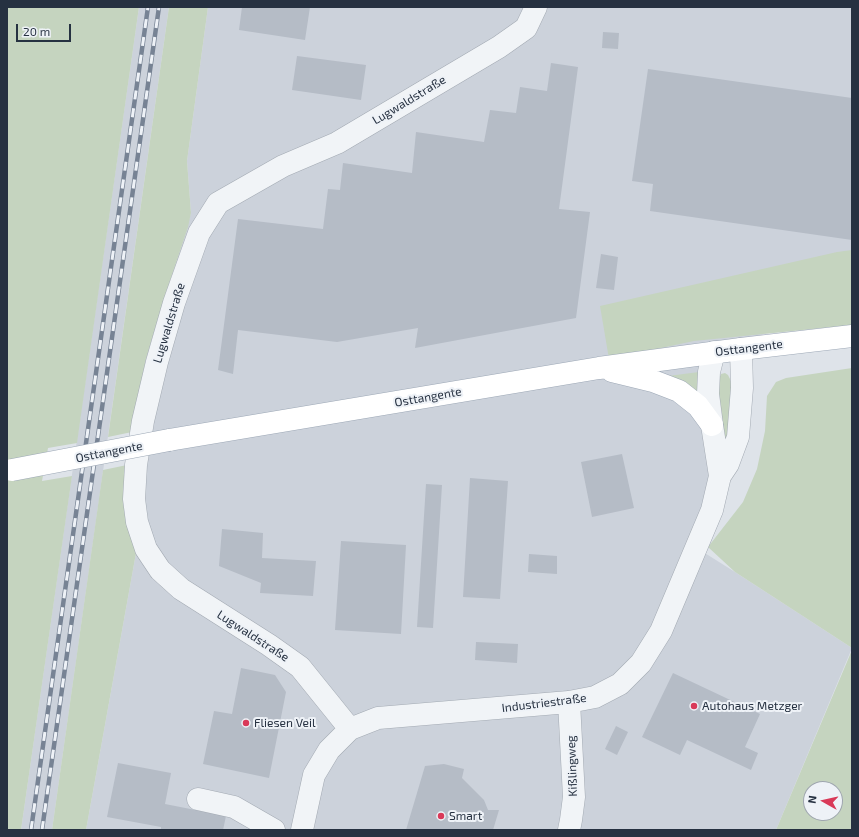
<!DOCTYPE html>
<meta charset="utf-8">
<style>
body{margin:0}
#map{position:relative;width:859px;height:837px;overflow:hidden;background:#dee3e9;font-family:"Exo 2",sans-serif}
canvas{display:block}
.frame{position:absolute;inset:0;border:8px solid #263141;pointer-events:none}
.north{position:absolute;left:803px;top:781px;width:40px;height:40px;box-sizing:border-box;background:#eef2f7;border:1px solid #9ea5ae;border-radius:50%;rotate:278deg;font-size:11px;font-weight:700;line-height:16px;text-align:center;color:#263141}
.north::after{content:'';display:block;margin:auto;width:14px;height:18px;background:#d93958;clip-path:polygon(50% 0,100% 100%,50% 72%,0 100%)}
.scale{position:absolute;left:16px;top:24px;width:55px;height:18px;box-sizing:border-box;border:2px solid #263141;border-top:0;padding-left:5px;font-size:12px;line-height:14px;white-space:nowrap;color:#263141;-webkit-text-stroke:3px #eef2f7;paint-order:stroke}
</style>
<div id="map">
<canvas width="859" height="837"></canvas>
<div class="frame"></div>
<div class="north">N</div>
<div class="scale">20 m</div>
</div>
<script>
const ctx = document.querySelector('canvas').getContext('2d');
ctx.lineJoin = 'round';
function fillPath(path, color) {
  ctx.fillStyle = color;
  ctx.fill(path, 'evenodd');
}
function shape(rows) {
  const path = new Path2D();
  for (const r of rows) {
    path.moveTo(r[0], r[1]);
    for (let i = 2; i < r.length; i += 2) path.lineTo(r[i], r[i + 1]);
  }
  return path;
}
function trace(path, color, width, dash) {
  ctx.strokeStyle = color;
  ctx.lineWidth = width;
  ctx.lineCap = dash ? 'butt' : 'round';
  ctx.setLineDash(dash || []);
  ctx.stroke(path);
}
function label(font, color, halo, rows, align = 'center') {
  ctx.font = font + ' "Exo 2",sans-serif';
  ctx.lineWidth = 4;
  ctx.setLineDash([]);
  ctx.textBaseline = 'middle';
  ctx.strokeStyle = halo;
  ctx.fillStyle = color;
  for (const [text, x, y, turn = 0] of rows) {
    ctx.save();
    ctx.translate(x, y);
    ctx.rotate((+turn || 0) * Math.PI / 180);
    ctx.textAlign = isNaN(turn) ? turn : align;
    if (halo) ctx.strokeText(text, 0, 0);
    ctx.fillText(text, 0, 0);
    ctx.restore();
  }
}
const built = shape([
 [139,7,169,7,52,830,21,830],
 [208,7,852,7,852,257,769,297,761,343,703,350,712,487,692,545,735,572,852,648,776,830,86,830,136,553,134,420,146,359,191,213,187,161]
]);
const green = shape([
 [7,7,139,7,77,443,48,448,42,481,72,476,21,830,7,830],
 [169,7,208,7,187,161,191,213,188,227,164,299,146,359,132,432,108,437],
 [852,250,852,325,694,341,609,359,600,306,837,252],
 [852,368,852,648,735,572,708,547,743,502,757,469,765,431,767,396,776,382,786,378],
 [699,372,700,395,668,376],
 [725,373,728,375,733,385,728,440,724,440,717,393,718,381,721,374],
 [127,465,136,553,86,830,52,830,103,470],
 [852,650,852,830,776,830],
 [811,789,835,789,835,813,811,813]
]);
const building = shape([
 [242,7,310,7,305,40,239,30],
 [603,32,619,33,618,49,602,48],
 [297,56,366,65,361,100,292,90],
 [551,63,578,67,559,209,590,212,576,318,415,348,418,328,337,342,238,330,233,374,218,370,238,219,323,229,328,189,340,190,343,163,412,173,416,132,484,142,490,110,516,113,520,87,547,91],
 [648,69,852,98,852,240,650,211,653,184,632,181],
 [601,254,618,257,614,290,596,288],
 [622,454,634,508,592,517,581,462],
 [470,478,508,481,500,599,463,597],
 [426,484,442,485,433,628,417,627],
 [222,529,263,533,262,558,316,561,313,596,260,593,261,583,219,566],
 [341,541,406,545,401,634,335,630],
 [529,554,557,556,557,574,528,572],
 [476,642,518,644,517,663,475,660],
 [241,668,275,675,286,692,269,778,203,764,214,711,232,714],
 [673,673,760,714,745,747,758,753,751,770,687,740,680,755,642,737],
 [616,726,628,732,617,755,605,749],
 [118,763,171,773,165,804,226,816,223,830,161,830,161,827,107,817],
 [444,764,464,769,462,778,484,800,488,810,499,810,493,830,406,830,425,766]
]);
const minor = shape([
 [714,352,709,372,708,394,712,425,720,476],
 [350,729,300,667,269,645,181,589,160,570,146,549,137,522,134,499,136,465,143,421,157,362,174,303,199,233,218,203,283,166,337,143,499,47,526,28,536,7],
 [198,799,234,807,274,830],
 [302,830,314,775,329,750,350,729,378,718,569,702,595,697,620,684,641,663,661,631,712,510,720,476,728,464,738,437,742,388,741,349],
 [569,830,571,820,574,797,569,702]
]);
const major = shape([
 [612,371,653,381,679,391,698,406,712,425],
 [169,440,599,368,741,349,852,336]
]);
const rail = shape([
 [31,830,148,7],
 [42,830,159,7]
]);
const majorBridge = shape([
 [12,470,169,440]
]);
const markers = [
 [694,706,4,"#d93958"],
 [246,723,4,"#d93958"],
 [441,816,4,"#d93958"]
];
const streetNames = [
 ["Lugwaldstraße",409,100,-31],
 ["Lugwaldstraße",169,323,-73],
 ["Osttangente",749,348,-7],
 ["Osttangente",428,397,-10],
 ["Osttangente",109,452,-11],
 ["Lugwaldstraße",253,636,33],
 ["Industriestraße",544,703,-7],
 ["Kißlingweg",572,766,-92]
];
const poiNames = [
 ["Autohaus Metzger",702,706],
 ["Fliesen Veil",254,723],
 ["Smart",449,816]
];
fillPath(built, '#ccd2db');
fillPath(green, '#c5d4bf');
fillPath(building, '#b5bcc6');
trace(minor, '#a3aab3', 23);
trace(major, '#9da8b6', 23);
trace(minor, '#f1f4f7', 22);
trace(major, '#fff', 22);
trace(rail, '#778394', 4.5);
trace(rail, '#eef2f7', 3, [9]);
trace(majorBridge, '#9da8b6', 23, []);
trace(majorBridge, '#fff', 22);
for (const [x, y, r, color] of markers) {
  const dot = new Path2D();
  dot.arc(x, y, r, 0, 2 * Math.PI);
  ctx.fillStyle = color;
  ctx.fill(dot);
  trace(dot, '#eef2f7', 1.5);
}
label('12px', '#263141', '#eef2f7', streetNames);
label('12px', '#263141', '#eef2f7', poiNames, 'left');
</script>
